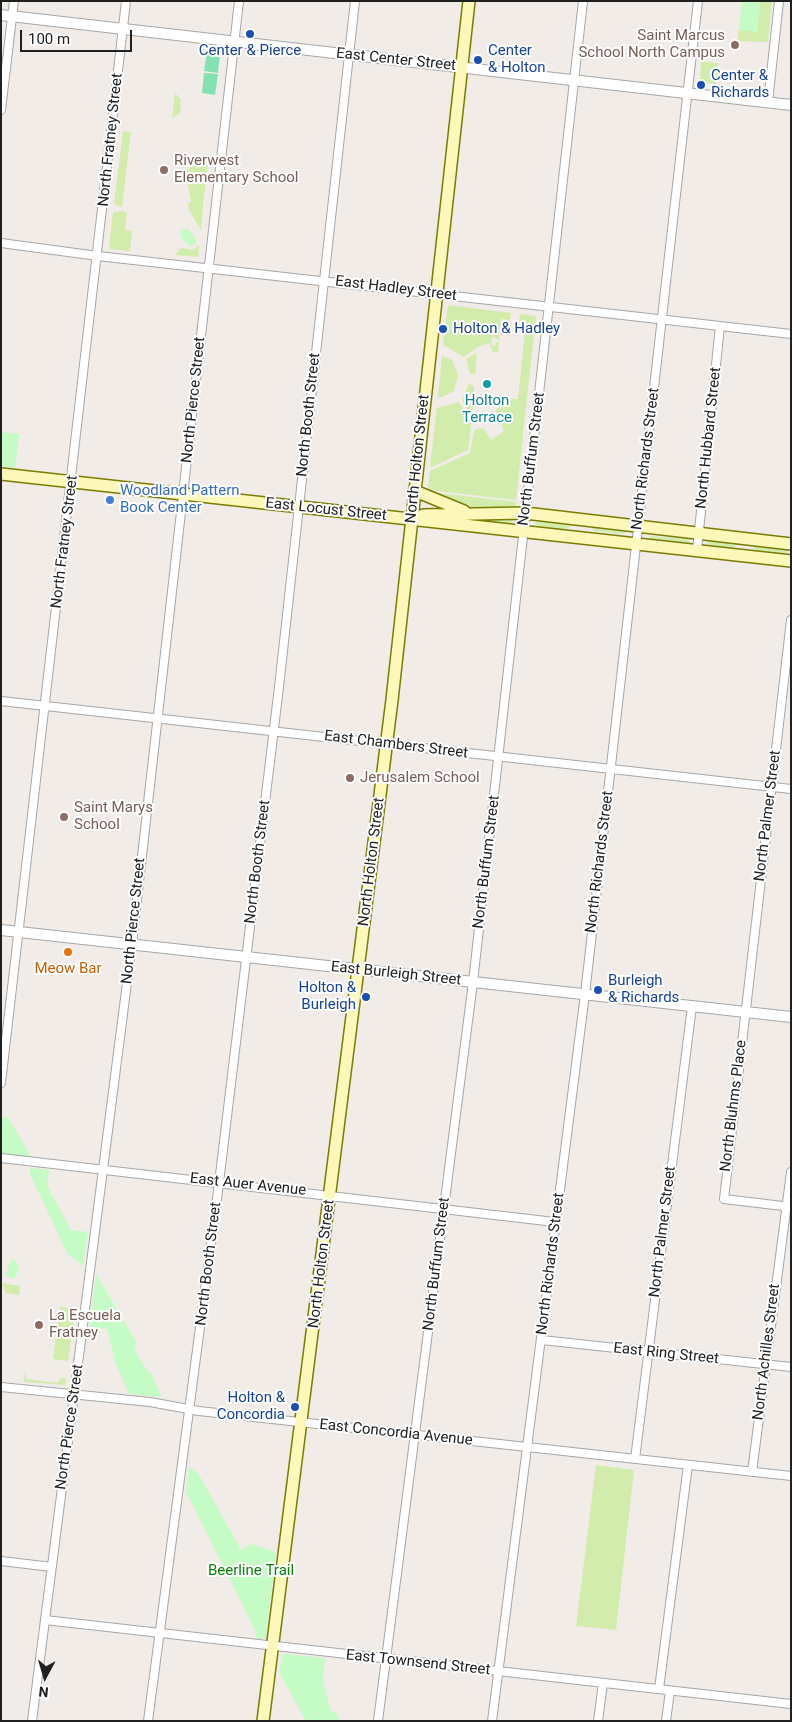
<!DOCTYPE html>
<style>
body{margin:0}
#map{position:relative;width:792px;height:1722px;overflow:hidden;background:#f1ece7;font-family:Roboto,sans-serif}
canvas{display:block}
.frame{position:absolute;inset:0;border:2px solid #202020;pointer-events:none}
.north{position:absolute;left:20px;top:1652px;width:50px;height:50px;-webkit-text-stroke:4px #fff;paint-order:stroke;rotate:186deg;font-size:14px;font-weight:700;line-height:20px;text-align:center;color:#202020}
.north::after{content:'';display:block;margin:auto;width:18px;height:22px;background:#202020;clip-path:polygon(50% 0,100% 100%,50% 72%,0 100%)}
.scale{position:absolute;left:20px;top:30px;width:112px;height:22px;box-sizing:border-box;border:2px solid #202020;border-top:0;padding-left:6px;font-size:15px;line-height:18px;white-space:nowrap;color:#202020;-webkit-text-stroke:4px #fff;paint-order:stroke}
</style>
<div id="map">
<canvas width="792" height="1722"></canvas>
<div class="frame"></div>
<div class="north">N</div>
<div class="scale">100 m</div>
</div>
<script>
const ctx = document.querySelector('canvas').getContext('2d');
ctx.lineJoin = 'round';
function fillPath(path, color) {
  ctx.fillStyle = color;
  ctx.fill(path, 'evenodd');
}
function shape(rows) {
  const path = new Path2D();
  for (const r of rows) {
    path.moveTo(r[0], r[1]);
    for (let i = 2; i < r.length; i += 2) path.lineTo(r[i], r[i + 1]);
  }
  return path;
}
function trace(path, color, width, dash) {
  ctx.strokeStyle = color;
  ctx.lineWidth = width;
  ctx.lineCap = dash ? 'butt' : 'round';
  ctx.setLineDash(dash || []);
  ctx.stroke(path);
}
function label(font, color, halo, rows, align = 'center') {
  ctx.font = font + ' Roboto,sans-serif';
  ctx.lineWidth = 4;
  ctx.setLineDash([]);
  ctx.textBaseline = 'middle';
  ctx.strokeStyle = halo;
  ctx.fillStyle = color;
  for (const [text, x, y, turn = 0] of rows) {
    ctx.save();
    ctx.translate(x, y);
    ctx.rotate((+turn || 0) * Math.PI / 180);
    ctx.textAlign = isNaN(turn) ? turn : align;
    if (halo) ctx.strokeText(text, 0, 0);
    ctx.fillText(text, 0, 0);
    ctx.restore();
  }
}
const grass = shape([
 [748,1,772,1,768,42,737,41,739,30,757,31,760,3],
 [701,61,718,63,716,84,700,82],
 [175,93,181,100,180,113,172,118],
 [123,131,131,132,122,207,114,204],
 [209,155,203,204,201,230,189,210,188,202,191,202,186,172,199,158],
 [123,211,127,213,125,230,132,231,130,251,109,249,113,212],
 [199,246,198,257,175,255,181,248,192,250],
 [448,305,511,313,510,320,501,319,499,340,492,337,491,345,496,346,496,342,499,342,498,352,493,352,489,343,476,348,464,357,443,345],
 [520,314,536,316,516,500,428,490,430,471,470,453,474,430,483,428,491,440,504,431,496,413,497,408,502,408,503,398,518,399,526,322,519,321],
 [477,353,475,374,470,374,466,359],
 [442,356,452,360,458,375,454,391,442,397,438,397],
 [469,384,474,386,473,413,470,413,462,400],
 [459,402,467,415,472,417,468,450,432,467,430,466,437,408],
 [428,492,516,502,515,507,469,507],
 [513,519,513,522,505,524,444,520],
 [541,519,574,524,574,525,563,530,547,529,536,525,537,521],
 [589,526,626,530,626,533,619,534,595,531],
 [650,536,688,539,690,543,655,541,650,539],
 [705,538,739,542,739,544,729,549,718,548,709,545],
 [752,543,782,547,787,550,787,554,762,553,754,549],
 [2,1283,20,1286,19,1295,6,1293],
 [60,1307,75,1309,68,1361,53,1359],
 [25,1370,26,1379,58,1383,61,1378,66,1378,65,1385,24,1382],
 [596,1465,634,1470,616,1630,576,1626]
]);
const park = shape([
 [742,1,760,2,757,32,739,30],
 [188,229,197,240,195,244,190,247,180,236,181,230],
 [1,432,19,434,15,468,1,466],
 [2,1117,8,1117,31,1157,1,1154],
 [30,1168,49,1170,47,1186,71,1230,88,1232,83,1266,67,1253,30,1174],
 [14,1259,20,1268,14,1279,5,1275,9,1269,8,1264],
 [96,1274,136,1341,135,1351,146,1369,152,1374,161,1397,129,1394,115,1361,107,1329,90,1327],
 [189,1467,198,1473,241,1550,252,1544,276,1552,266,1636,263,1639,255,1639,256,1633,231,1581,186,1492],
 [283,1654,325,1658,323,1682,331,1711,336,1713,339,1721,306,1721,279,1672]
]);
const pitch = shape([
 [207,52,220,53,218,73,204,71],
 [204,73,218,74,215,95,202,93]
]);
const minor = shape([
 [768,102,779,1],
 [1,110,14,1],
 [1,243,98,256,791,334],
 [697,550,720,326],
 [791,620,724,1199,791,1207],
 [1,701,791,789],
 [1,1083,126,1],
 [1,1158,555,1222],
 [542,1340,791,1367],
 [1,1387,150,1402,199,1411,791,1476],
 [635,1459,692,1006],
 [752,1472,791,1172],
 [1,1561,52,1567],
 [45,1620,791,1704],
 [659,1689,688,1465],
 [32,1721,132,944,239,1],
 [148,1721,218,1191,279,687,355,1],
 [378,1721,473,982,583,1],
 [492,1721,585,994,698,1],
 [598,1721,603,1683],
 [666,1721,670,1691]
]);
const tertiary = shape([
 [1,15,791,105],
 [1,930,791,1017]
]);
const secondary = shape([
 [1,474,791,561],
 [415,491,464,511],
 [413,519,423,515,525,513,791,544],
 [263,1721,392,700,469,1]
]);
const markers = [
 [250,34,5,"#1a4fb4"],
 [735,45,5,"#8d6e63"],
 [478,60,5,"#1a4fb4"],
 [701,85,5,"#1a4fb4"],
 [164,170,5,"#8d6e63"],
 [443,329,5,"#1a4fb4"],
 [487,384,5,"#0f9aa8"],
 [110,500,5,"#3f7fe0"],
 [350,778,5,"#8d6e63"],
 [64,817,5,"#8d6e63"],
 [68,952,5,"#e8710a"],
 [598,990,5,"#1a4fb4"],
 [366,997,5,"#1a4fb4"],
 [39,1325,5,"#8d6e63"],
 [295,1407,5,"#1a4fb4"]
];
const educationNames = [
 ["Saint Marcus",725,36,"right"],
 ["School North Campus",725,53,"right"],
 ["Riverwest",174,161],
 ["Elementary School",174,178],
 ["Jerusalem School",360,778],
 ["Saint Marys",74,808],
 ["School",74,825],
 ["La Escuela",49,1316],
 ["Fratney",49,1333]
];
const transitNames = [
 ["Center & Pierce",250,51,"center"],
 ["Center",488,51],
 ["& Holton",488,68],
 ["Center &",711,76],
 ["Richards",711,93],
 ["Holton & Hadley",453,329],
 ["Burleigh",608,981],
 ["& Richards",608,998],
 ["Holton &",356,988,"right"],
 ["Burleigh",356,1005,"right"],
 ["Holton &",285,1398,"right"],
 ["Concordia",285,1415,"right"]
];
const streetNames = [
 ["East Center Street",396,60,6],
 ["North Fratney Street",111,140,-84],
 ["East Hadley Street",396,289,7],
 ["North Pierce Street",194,400,-84],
 ["North Booth Street",309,415,-84],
 ["North Hubbard Street",709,438,-84],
 ["North Holton Street",418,459,-84],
 ["North Buffum Street",532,459,-83],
 ["North Richards Street",646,459,-83],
 ["East Locust Street",326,510,6],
 ["North Fratney Street",65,542,-83],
 ["East Chambers Street",396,745,7],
 ["North Palmer Street",768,816,-83],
 ["North Booth Street",258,862,-83],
 ["North Holton Street",372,862,-83],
 ["North Buffum Street",487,862,-83],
 ["North Richards Street",600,862,-83],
 ["North Pierce Street",134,921,-84],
 ["East Burleigh Street",396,974,6],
 ["North Bluhms Place",734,1106,-83],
 ["East Auer Avenue",248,1185,6],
 ["North Palmer Street",663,1232,-83],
 ["North Booth Street",209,1264,-83],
 ["North Holton Street",322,1264,-83],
 ["North Buffum Street",437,1264,-83],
 ["North Richards Street",551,1264,-83],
 ["North Achilles Street",767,1352,-83],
 ["East Ring Street",666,1354,6],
 ["North Pierce Street",70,1427,-82],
 ["East Concordia Avenue",396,1433,6],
 ["East Townsend Street",418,1663,6]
];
const cultureNames = [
 ["Holton",487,401],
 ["Terrace",487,418]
];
const shopNames = [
 ["Woodland Pattern",120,491],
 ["Book Center",120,508]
];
const foodNames = [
 ["Meow Bar",68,969]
];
const parkNames = [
 ["Beerline Trail",251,1571]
];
fillPath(grass, '#d2ecac');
fillPath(park, '#c5fbc4');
fillPath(pitch, '#83e1b3');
trace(minor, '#a7a7a7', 10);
trace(tertiary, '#a7a7a7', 12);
trace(secondary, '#7b7c02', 14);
trace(minor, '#fff', 8);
trace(tertiary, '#fff', 10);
trace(secondary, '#fbf8ba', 11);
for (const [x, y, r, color] of markers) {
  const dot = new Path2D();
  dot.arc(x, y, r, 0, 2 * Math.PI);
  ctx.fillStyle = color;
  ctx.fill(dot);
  trace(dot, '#fff', 2);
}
label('15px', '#785e54', '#fff', educationNames, 'left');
label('15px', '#164399', '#fff', transitNames, 'left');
label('15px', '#202020', '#fff', streetNames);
label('15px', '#0d838f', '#fff', cultureNames);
label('15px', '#366cbe', '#fff', shopNames, 'left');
label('15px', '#c56008', '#fff', foodNames);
label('15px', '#0b8309', '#fff', parkNames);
</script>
